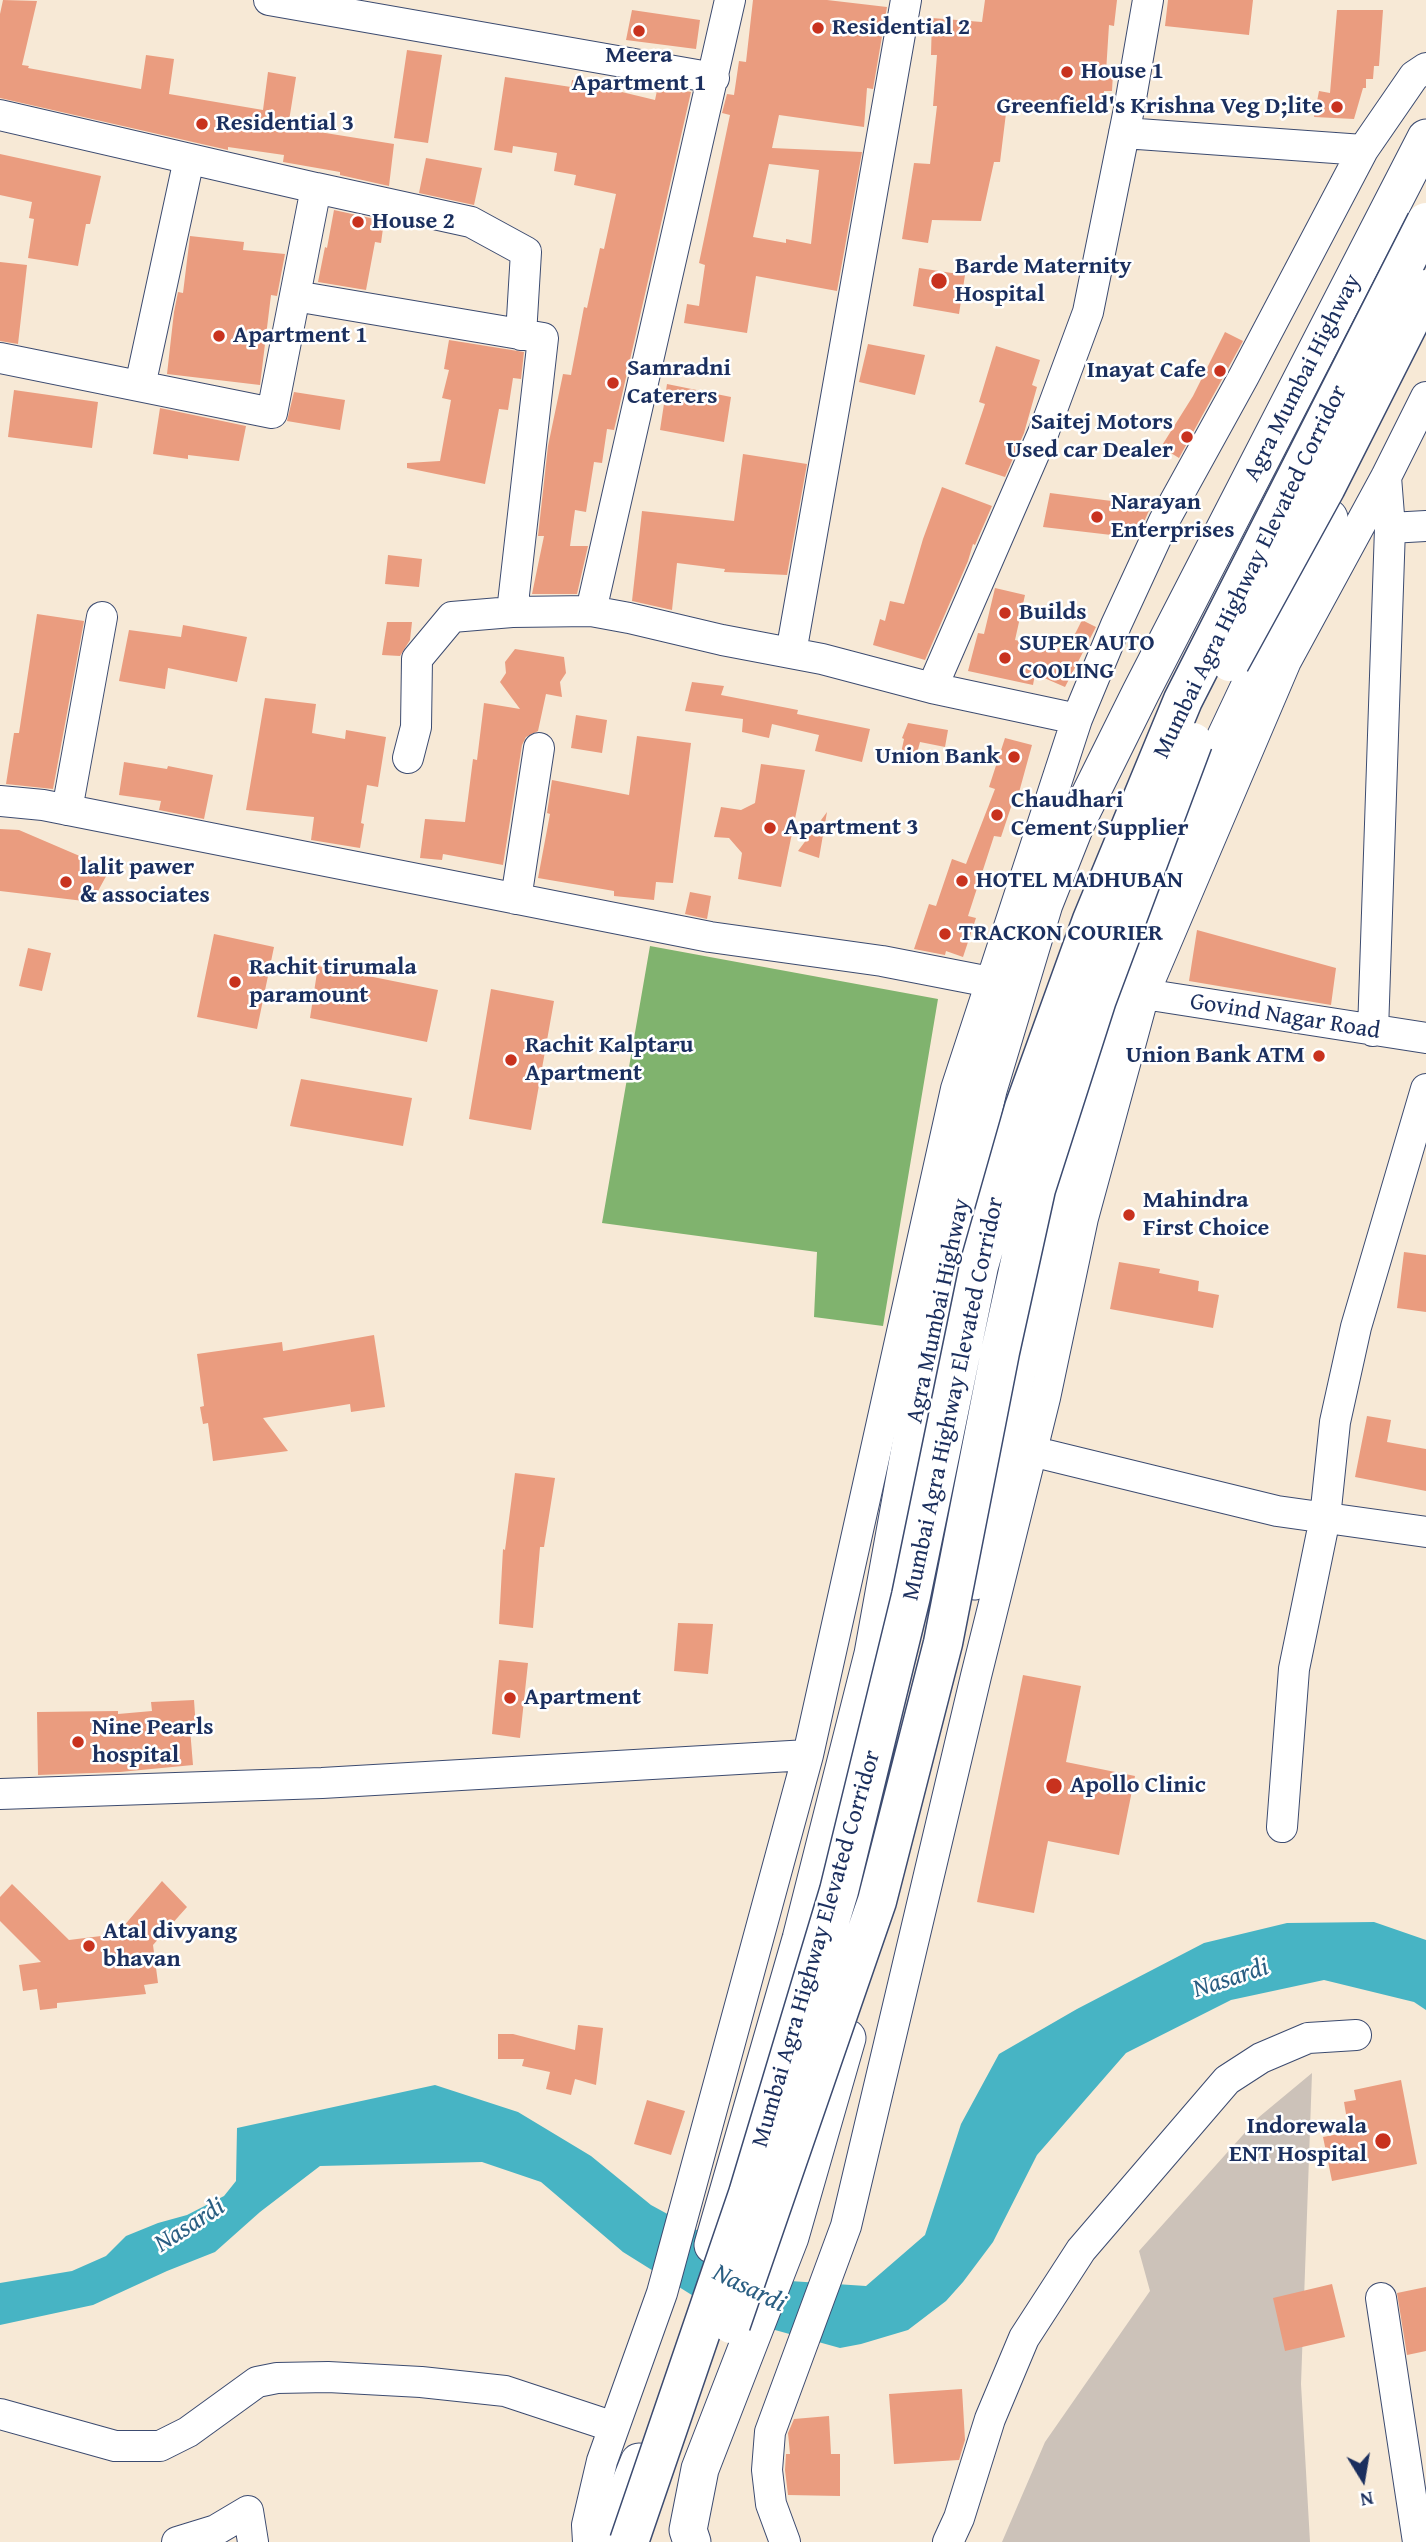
<!DOCTYPE html>
<style>
body{margin:0}
#map{position:relative;width:1426px;height:2542px;overflow:hidden;background:#f7e9d6;font-family:"Gentium Book Plus",serif}
canvas{display:block}
.north{position:absolute;left:1328px;top:2444px;width:70px;height:70px;-webkit-text-stroke:5px #fff;paint-order:stroke;rotate:169deg;font-size:19px;font-weight:700;line-height:28px;text-align:center;color:#1b2f5e}
.north::after{content:'';display:block;margin:auto;width:24px;height:32px;background:#1b2f5e;clip-path:polygon(50% 0,100% 100%,50% 72%,0 100%)}
</style>
<div id="map">
<canvas width="1426" height="2542"></canvas>
<div class="north">N</div>
</div>
<script>
const ctx = document.querySelector('canvas').getContext('2d');
ctx.lineJoin = 'round';
function fillPath(path, color) {
  ctx.fillStyle = color;
  ctx.fill(path, 'evenodd');
}
function shape(rows) {
  const path = new Path2D();
  for (const r of rows) {
    path.moveTo(r[0], r[1]);
    for (let i = 2; i < r.length; i += 2) path.lineTo(r[i], r[i + 1]);
  }
  return path;
}
function trace(path, color, width, dash) {
  ctx.strokeStyle = color;
  ctx.lineWidth = width;
  ctx.lineCap = dash ? 'butt' : 'round';
  ctx.setLineDash(dash || []);
  ctx.stroke(path);
}
function label(font, color, halo, rows, align = 'center') {
  ctx.font = font + ' "Gentium Book Plus",serif';
  ctx.lineWidth = 5;
  ctx.setLineDash([]);
  ctx.textBaseline = 'middle';
  ctx.strokeStyle = halo;
  ctx.fillStyle = color;
  for (const [text, x, y, turn = 0] of rows) {
    ctx.save();
    ctx.translate(x, y);
    ctx.rotate((+turn || 0) * Math.PI / 180);
    ctx.textAlign = isNaN(turn) ? turn : align;
    if (halo) ctx.strokeText(text, 0, 0);
    ctx.fillText(text, 0, 0);
    ctx.restore();
  }
}
const industrial = shape([
 [1312,2073,1301,2384,1310,2542,1002,2542,1045,2442,1150,2291,1139,2251,1259,2117]
]);
const forest = shape([
 [650,946,938,999,883,1326,814,1317,817,1252,602,1223]
]);
const water = shape([
 [1374,1922,1426,1940,1426,2010,1414,2002,1324,1980,1231,2000,1126,2053,1037,2155,993,2242,963,2282,946,2301,908,2330,861,2344,840,2348,775,2330,703,2302,623,2252,541,2182,482,2162,320,2166,260,2212,215,2252,167,2271,93,2305,0,2325,0,2283,72,2271,106,2256,126,2236,158,2223,187,2215,224,2196,236,2181,237,2128,435,2085,518,2112,591,2156,651,2205,790,2281,866,2286,925,2235,961,2124,999,2054,1077,2009,1204,1943,1287,1923]
]);
const building = shape([
 [3,0,37,1,22,65,29,66,28,68,141,89,146,55,174,59,169,94,263,110,268,72,296,77,288,127,394,144,389,186,340,175,340,172,283,162,284,155,228,147,228,150,0,98,0,14],
 [753,0,827,0,887,7,873,89,867,88,864,127,779,115,772,148,862,152,837,291,756,276,747,333,684,323,687,304,699,306,705,265,699,263,730,115,722,113,727,94,734,95,739,61,746,62],
 [769,164,819,170,811,244,786,239,786,243,753,237],
 [985,0,1117,0,1114,26,1109,25,1106,72,1113,73,1112,91,1104,91,1103,115,1007,105,1000,162,994,162,981,221,932,220,928,243,902,239,914,163,930,164,937,106,933,106,937,55,931,55,932,18,982,22],
 [1168,0,1253,0,1249,35,1165,26],
 [632,10,700,20,696,49,626,40],
 [1337,10,1383,10,1379,66,1374,66,1373,79,1366,79,1366,88,1363,88,1354,119,1314,117,1319,91,1330,93],
 [407,50,442,55,428,143,394,138],
 [505,77,571,87,572,80,655,100,658,86,691,92,614,430,607,429,602,463,594,462,586,512,575,510,570,546,588,546,577,594,532,594,544,536,538,536,548,446,563,374,571,375,584,307,587,308,600,248,604,249,616,194,574,185,576,175,554,171,557,153,513,146,512,153,494,150],
 [0,154,101,176,90,224,86,224,78,266,28,258,34,219,29,218,32,202,0,195],
 [426,158,482,168,474,205,419,193],
 [334,210,384,221,381,243,375,242,366,290,318,282,325,247,327,248],
 [190,236,244,242,243,250,285,254,277,296,271,295,260,385,167,374,174,312,178,292,183,293],
 [0,262,27,265,18,344,0,341],
 [919,268,965,275,959,314,913,306],
 [1225,332,1243,341,1179,458,1161,447,1193,396],
 [449,340,524,352,521,379,513,378,508,410,499,409,485,484,407,468,407,463,440,461,451,400,442,398,449,370,444,369],
 [868,344,925,355,915,395,859,382],
 [996,346,1040,360,1032,385,1037,387,1024,433,1005,477,965,464,985,404,979,402],
 [667,384,731,397,724,442,660,430],
 [14,390,98,402,92,448,8,437],
 [294,392,345,400,340,430,287,421],
 [160,408,246,426,239,461,188,455,188,459,153,454],
 [743,454,807,464,787,575,724,572,725,569,677,563,672,610,632,601,642,511,734,521],
 [942,487,992,506,975,545,973,544,968,561,925,660,873,645,880,619,885,621,890,601,904,604,923,539],
 [1050,493,1096,499,1151,506,1137,538,1043,527],
 [388,555,422,559,419,587,385,584],
 [995,588,1025,595,1015,640,1067,650,1082,620,1096,627,1065,687,1035,674,1033,685,968,671,978,633,984,634],
 [37,614,84,621,53,789,6,784,14,733,19,733],
 [387,622,412,622,410,640,400,656,382,655],
 [183,625,247,637,237,682,168,668,165,689,119,681,129,630,181,637],
 [515,649,564,657,566,673,560,682,562,697,546,694,538,731,526,737,522,745,503,865,443,854,442,860,420,858,425,819,465,822,473,759,477,760,484,703,520,709,500,682,506,673,505,662],
 [692,682,724,686,721,695,798,710,797,714,870,729,862,762,815,751,819,735,772,724,769,738,742,732,743,719,685,711],
 [265,698,316,704,312,733,345,739,346,730,386,737,378,787,367,785,361,823,364,824,360,848,311,840,314,817,246,810],
 [576,715,607,720,602,753,571,748],
 [908,723,948,730,945,747,920,742,916,757,901,753,904,739,902,738],
 [637,736,691,743,673,883,656,882,654,900,614,896,614,891,538,878,550,814,547,813,552,780,629,795],
 [1005,738,1032,745,1018,796,1015,795,1001,837,994,836,968,916,976,918,963,957,946,951,945,955,914,949,929,904,936,906,952,859,966,864,995,789,989,787],
 [124,762,167,769,168,766,213,775,204,819,159,810,161,801,119,795],
 [761,764,805,770,781,887,738,879,742,853,729,838,714,837,721,807,741,810,755,803],
 [827,812,819,858,798,851],
 [0,829,19,830,110,869,92,902,0,891],
 [690,892,711,896,707,919,685,914],
 [1197,930,1336,968,1331,1005,1189,981],
 [214,934,274,947,257,1029,197,1017],
 [28,948,51,953,42,991,19,986],
 [318,966,438,990,427,1042,310,1018],
 [491,989,554,1001,531,1130,469,1119],
 [301,1079,412,1098,403,1146,290,1126],
 [1404,1252,1426,1255,1426,1312,1397,1308],
 [1119,1262,1160,1269,1159,1273,1199,1281,1198,1291,1219,1295,1213,1328,1110,1309],
 [374,1335,385,1407,351,1412,350,1404,263,1418,288,1451,213,1461,208,1423,203,1424,200,1407,204,1406,197,1354,282,1342,283,1351],
 [1367,1416,1391,1420,1387,1442,1426,1449,1426,1491,1355,1477],
 [515,1473,555,1478,544,1547,540,1547,533,1628,499,1624,503,1549,505,1550],
 [678,1623,713,1624,708,1674,674,1671],
 [499,1660,528,1663,520,1738,492,1734],
 [1023,1675,1081,1686,1066,1762,1135,1776,1119,1855,1048,1841,1034,1913,977,1902],
 [194,1700,196,1729,190,1729,193,1765,120,1772,38,1775,37,1712,118,1711,118,1714,152,1711,151,1702],
 [162,1881,187,1907,153,1945,158,1983,144,1985,146,1994,57,2003,57,2008,40,2010,37,1989,23,1991,19,1965,41,1962,0,1921,0,1897,12,1884,69,1940,117,1934],
 [578,2025,603,2028,596,2085,575,2079,571,2095,546,2089,550,2072,522,2066,524,2059,498,2059,498,2034,513,2034,575,2050],
 [1401,2080,1417,2164,1332,2181,1323,2137,1349,2132,1344,2102,1356,2100,1354,2090],
 [647,2100,685,2111,671,2155,634,2144],
 [1332,2284,1345,2337,1285,2351,1273,2298],
 [1426,2287,1426,2351,1407,2355,1397,2293],
 [962,2389,965,2440,959,2460,894,2464,889,2394],
 [829,2416,831,2454,840,2454,840,2496,788,2495,785,2470,786,2454,790,2454,788,2433,794,2419]
]);
const minor = shape([
 [269,0,714,78],
 [0,115,316,188,272,413,0,358],
 [1124,133,1363,150],
 [316,188,471,222,526,252,521,335],
 [295,296,543,338,512,612],
 [140,386,189,159],
 [1390,528,1426,526],
 [591,611,730,0],
 [791,653,906,0],
 [932,688,1044,431,1088,312,1130,104,1148,0],
 [408,758,416,727,417,659,452,617,512,612,591,611,629,618,722,640,822,659,932,688,1077,719],
 [0,801,43,805,710,937,882,961,990,982],
 [67,810,102,617],
 [516,899,539,748],
 [1144,994,1426,1038],
 [1373,1031,1390,528,1386,477],
 [1031,1451,1277,1511,1426,1532],
 [0,1794,322,1783,808,1755],
 [1282,1827,1294,1669,1325,1518,1335,1422,1356,1327,1426,1089],
 [1381,2298,1418,2542],
 [0,2414,115,2446,160,2446,188,2432,257,2382,277,2378,328,2377,421,2382,505,2391,614,2427],
 [177,2542,216,2530,248,2511,253,2542],
 [588,2542,587,2525,602,2461,662,2293,808,1755,956,1089,1077,719,1116,625,1164,521,1244,376,1363,150,1414,76,1426,68],
 [785,2542,771,2504,767,2470,770,2432,846,2226,976,1676,1045,1398,1083,1218,1144,994,1286,661,1386,477,1426,397],
 [948,2542,959,2518,990,2419,1024,2338,1081,2250,1227,2080,1261,2058,1308,2038,1356,2035]
]);
const major = shape([
 [974,1581,1017,1372,1069,1166,1126,982,1213,764,1329,518],
 [713,2245,801,1939,873,1654,925,1366,943,1285,988,1090,1044,904,1077,821,1141,692,1426,138],
 [607,2542,639,2462],
 [692,2542,688,2530,700,2469,790,2237,847,2038]
]);
const highwayBridge = shape([
 [1230,662,1326,487,1426,289],
 [731,2324,877,1901,943,1643,1000,1352,1036,1189,1097,999,1193,742],
 [629,2542,748,2194,839,1891,911,1596,979,1266,1024,1108,1092,920,1183,700,1426,222]
]);
const markers = [
 [818,28,7,"#c8321e"],
 [639,31,7,"#c8321e"],
 [1067,72,7,"#c8321e"],
 [1337,107,7,"#c8321e"],
 [202,124,7,"#c8321e"],
 [358,222,7,"#c8321e"],
 [939,281,9,"#c8321e"],
 [219,336,7,"#c8321e"],
 [1220,371,7,"#c8321e"],
 [613,383,7,"#c8321e"],
 [1187,437,7,"#c8321e"],
 [1097,517,7,"#c8321e"],
 [1005,613,7,"#c8321e"],
 [1005,658,7,"#c8321e"],
 [1014,757,7,"#c8321e"],
 [997,815,7,"#c8321e"],
 [770,828,7,"#c8321e"],
 [962,881,7,"#c8321e"],
 [66,882,7,"#c8321e"],
 [945,934,7,"#c8321e"],
 [235,982,7,"#c8321e"],
 [1319,1056,7,"#c8321e"],
 [511,1060,7,"#c8321e"],
 [1129,1215,7,"#c8321e"],
 [510,1698,7,"#c8321e"],
 [78,1742,7,"#c8321e"],
 [1054,1786,9,"#c8321e"],
 [89,1946,7,"#c8321e"],
 [1383,2141,9,"#c8321e"]
];
const poiNames = [
 ["Residential 2",832,28],
 ["Meera",639,56,"center"],
 ["Apartment 1",639,84,"center"],
 ["House 1",1081,72],
 ["Greenfield's Krishna Veg D;lite",1323,107,"right"],
 ["Residential 3",216,124],
 ["House 2",372,222],
 ["Barde Maternity",955,267],
 ["Hospital",955,295],
 ["Apartment 1",233,336],
 ["Samradni",627,369],
 ["Caterers",627,397],
 ["Inayat Cafe",1206,371,"right"],
 ["Saitej Motors",1173,423,"right"],
 ["Used car Dealer",1173,451,"right"],
 ["Narayan",1111,503],
 ["Enterprises",1111,531],
 ["Builds",1019,613],
 ["SUPER AUTO",1019,644],
 ["COOLING",1019,672],
 ["Union Bank",1000,757,"right"],
 ["Chaudhari",1011,801],
 ["Cement Supplier",1011,829],
 ["Apartment 3",784,828],
 ["lalit pawer",80,868],
 ["& associates",80,896],
 ["HOTEL MADHUBAN",976,881],
 ["TRACKON COURIER",959,934],
 ["Rachit tirumala",249,968],
 ["paramount",249,996],
 ["Rachit Kalptaru",525,1046],
 ["Apartment",525,1074],
 ["Union Bank ATM",1305,1056,"right"],
 ["Mahindra",1143,1201],
 ["First Choice",1143,1229],
 ["Apartment",524,1698],
 ["Nine Pearls",92,1728],
 ["hospital",92,1756],
 ["Apollo Clinic",1070,1786],
 ["Atal divyang",103,1932],
 ["bhavan",103,1960],
 ["Indorewala",1367,2127,"right"],
 ["ENT Hospital",1367,2155,"right"]
];
const streetNames = [
 ["Agra Mumbai Highway",1303,378,-63],
 ["Mumbai Agra Highway Elevated Corridor",1251,572,-64],
 ["Govind Nagar Road",1285,1017,9],
 ["Agra Mumbai Highway",939,1311,-78],
 ["Mumbai Agra Highway Elevated Corridor",954,1399,-78],
 ["Mumbai Agra Highway Elevated Corridor",817,1949,-74]
];
const waterNames = [
 ["Nasardi",1231,1979,-18],
 ["Nasardi",190,2226,-33],
 ["Nasardi",749,2289,26]
];
fillPath(industrial, '#ccc2b9');
fillPath(forest, '#80b36e');
fillPath(water, '#47b4c4');
fillPath(building, '#ea9c7f');
trace(minor, '#3c4b70', 32);
trace(major, '#3c4b70', 39);
trace(minor, '#fff', 30);
trace(major, '#fff', 37);
trace(highwayBridge, '#3c4b70', 41, []);
trace(highwayBridge, '#fff', 38);
for (const [x, y, r, color] of markers) {
  const dot = new Path2D();
  dot.arc(x, y, r, 0, 2 * Math.PI);
  ctx.fillStyle = color;
  ctx.fill(dot);
  trace(dot, '#fff', 2.5);
}
label('bold 24px', '#1b2f5e', '#fff', poiNames, 'left');
label('24px', '#1b2f5e', '#fff', streetNames);
label('italic 26px', '#2a5e82', '#fff', waterNames);
</script>
